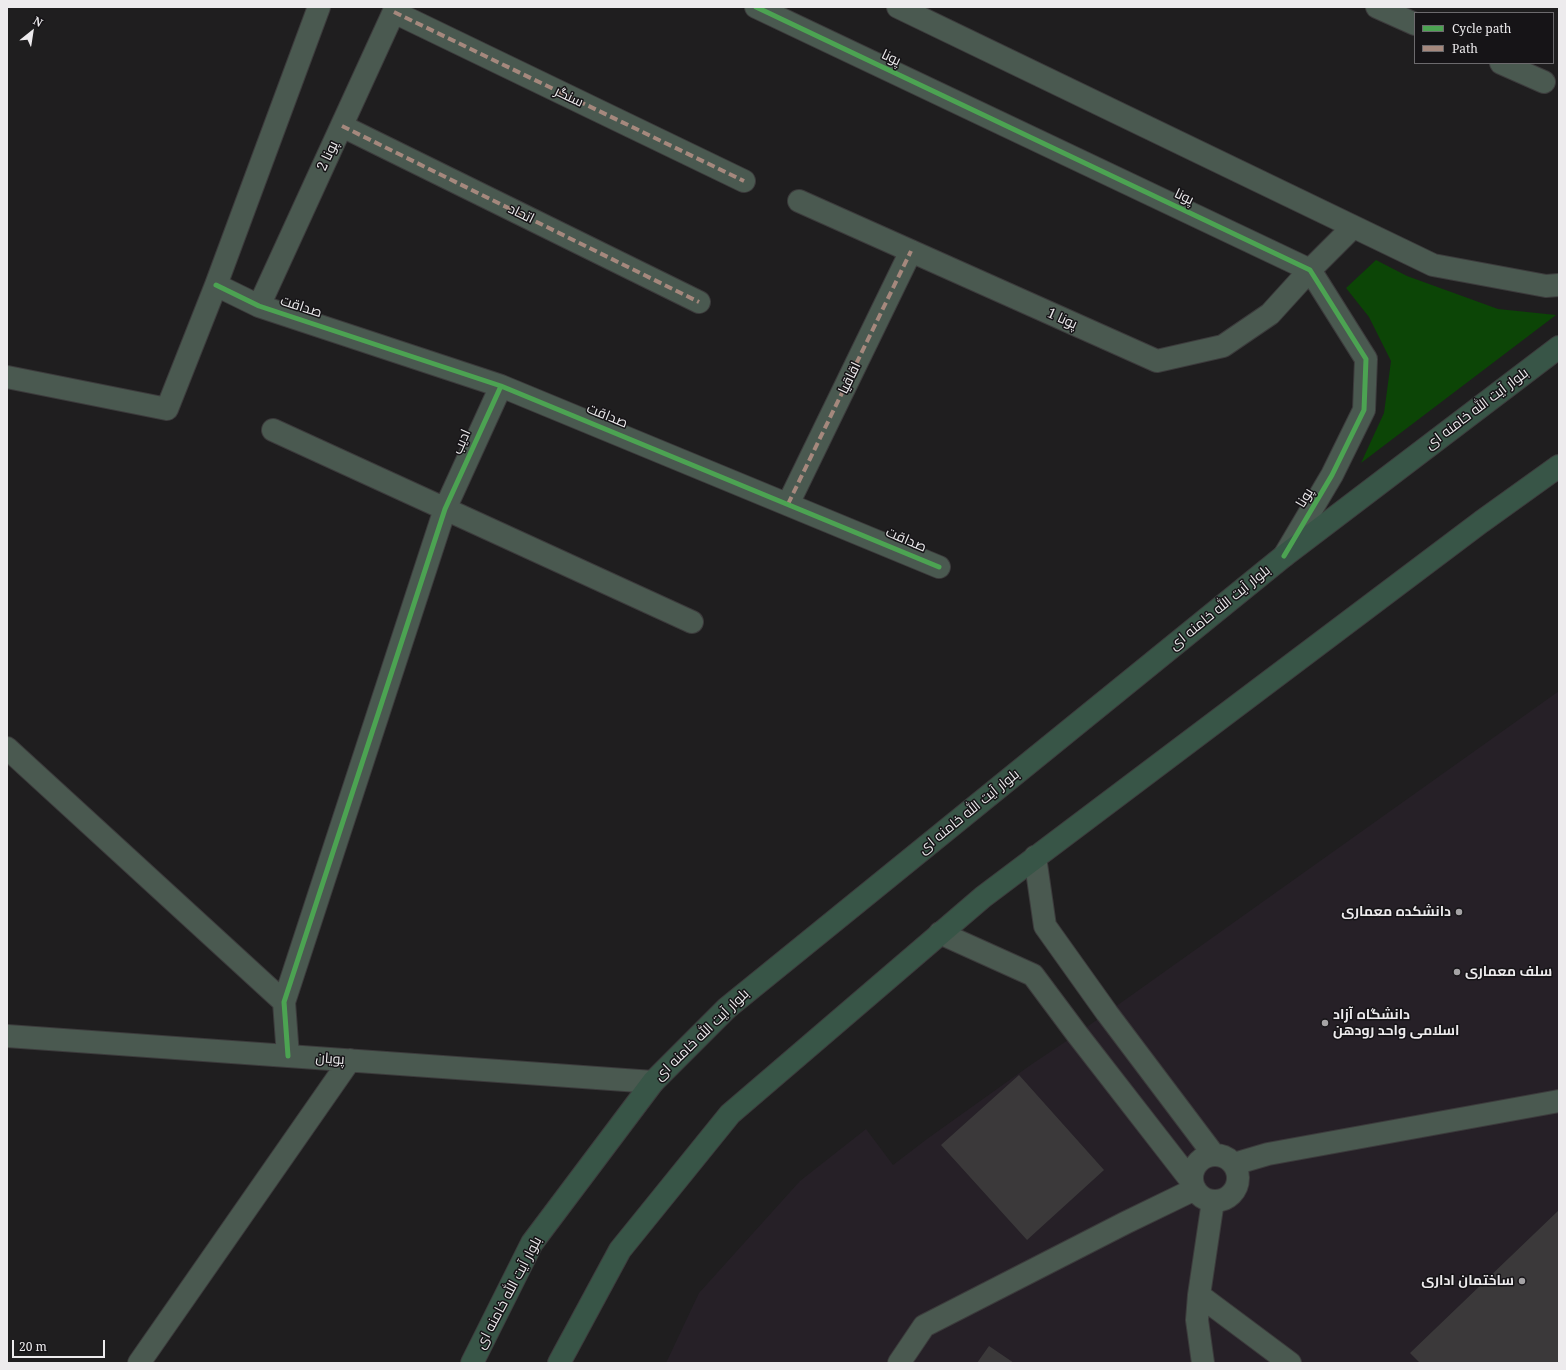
<!DOCTYPE html>
<meta charset="utf-8">
<style>
body{margin:0}
#map{position:relative;width:1566px;height:1370px;overflow:hidden;background:#1f1e1f;font-family:"Noto Serif",serif}
canvas{display:block}
.frame{position:absolute;inset:0;border:8px solid #edebed;pointer-events:none}
.legend{position:absolute;left:1414px;top:12px;width:140px;height:52px;box-sizing:border-box;background:#161417;border:1px solid #6c6a6d;margin:0;padding:5px 7px;list-style:none;font-size:12px;color:#edebed}
.legend li{display:flex;align-items:center;gap:8px;height:20px}
.legend b{width:20px;border:1px solid #6c6a6d}
.north{position:absolute;left:12px;top:12px;width:40px;height:40px;-webkit-text-stroke:3px #161417;paint-order:stroke;rotate:30deg;font-size:11px;font-weight:700;line-height:16px;text-align:center;color:#edebed}
.north::after{content:'';display:block;margin:auto;width:14px;height:18px;background:#edebed;clip-path:polygon(50% 0,100% 100%,50% 72%,0 100%)}
.scale{position:absolute;left:12px;top:1340px;width:93px;height:18px;box-sizing:border-box;border:2px solid #edebed;border-top:0;padding-left:5px;font-size:12px;line-height:14px;white-space:nowrap;color:#edebed;-webkit-text-stroke:3px #161417;paint-order:stroke}
</style>
<div id="map">
<canvas width="1566" height="1370"></canvas>
<div class="frame"></div>
<ul class="legend">
<li><b style="height:5px;background:#4ca352"></b>Cycle path</li>
<li><b style="height:5px;background:#a5887d"></b>Path</li>
</ul>
<div class="north">N</div>
<div class="scale">20 m</div>
</div>
<script>
const ctx = document.querySelector('canvas').getContext('2d');
ctx.lineJoin = 'round';
function fillPath(path, color) {
  ctx.fillStyle = color;
  ctx.fill(path, 'evenodd');
}
function shape(rows) {
  const path = new Path2D();
  for (const r of rows) {
    if (r.length === 3) {
      path.moveTo(r[0] + r[2], r[1]);
      path.arc(r[0], r[1], r[2], 0, 2 * Math.PI);
      continue;
    }
    path.moveTo(r[0], r[1]);
    for (let i = 2; i < r.length; i += 2) path.lineTo(r[i], r[i + 1]);
  }
  return path;
}
function trace(path, color, width, dash) {
  ctx.strokeStyle = color;
  ctx.lineWidth = width;
  ctx.lineCap = dash ? 'butt' : 'round';
  ctx.setLineDash(dash || []);
  ctx.stroke(path);
}
function label(font, color, halo, rows, align = 'center') {
  ctx.font = font + ' "Noto Serif",Cairo,serif';
  ctx.lineWidth = 3;
  ctx.setLineDash([]);
  ctx.textBaseline = 'middle';
  ctx.strokeStyle = halo;
  ctx.fillStyle = color;
  for (const [text, x, y, turn = 0] of rows) {
    ctx.save();
    ctx.translate(x, y);
    ctx.rotate((+turn || 0) * Math.PI / 180);
    ctx.textAlign = isNaN(turn) ? turn : align;
    if (halo) ctx.strokeText(text, 0, 0);
    ctx.fillText(text, 0, 0);
    ctx.restore();
  }
}
const built = shape([
 [1559,691,1559,1363,666,1363,699,1293,800,1181,866,1129,893,1165,927,1139,1032,1064,1077,1034]
]);
const green = shape([
 [1376,260,1407,276,1498,309,1556,315,1361,463,1384,413,1391,361,1369,317,1346,288]
]);
const building = shape([
 [1019,1075,1104,1170,1027,1240,941,1145],
 [1559,1210,1559,1363,1420,1363,1410,1353],
 [989,1346,1014,1363,977,1363]
]);
const minor = shape([
 [756,7,1310,270,1366,359,1364,410,1332,475,1284,556],
 [898,7,1433,265,1546,286,1559,285],
 [1377,7,1415,24],
 [394,12,744,181],
 [1501,63,1544,82],
 [342,126,699,302],
 [799,201,1157,361,1223,346,1270,314,1310,270,1353,227],
 [216,285,259,306,501,386,939,567],
 [259,306,396,7],
 [7,377,167,409,216,285,319,7],
 [273,430,692,622],
 [788,504,911,251],
 [7,748,284,1002],
 [1035,857,1045,926,1107,1013,1214,1155],
 [940,933,1033,975,1077,1034,1192,1182],
 [7,1036,653,1082],
 [288,1056,284,1002,445,509,501,386],
 [1215,1178,23],
 [1234,1164,1268,1154,1559,1101],
 [1199,1295,1290,1363],
 [139,1363,350,1060],
 [899,1363,924,1326,1125,1223,1195,1189],
 [1203,1363,1197,1320,1199,1295,1213,1201]
]);
const major = shape([
 [472,1363,532,1243,653,1082,727,1008,1284,556,1559,347],
 [559,1363,620,1250,730,1114,983,897,1481,522,1559,466]
]);
const quiet = shape([
 [394,12,744,181],
 [342,126,699,302],
 [788,504,911,251]
]);
const cycleway = shape([
 [756,7,1310,270,1366,359,1364,410,1332,475,1284,556],
 [216,285,259,306,501,386,939,567],
 [288,1056,284,1002,445,509,501,386]
]);
const markers = [
 [1459,912,4,"#a5a3a5"],
 [1457,972,4,"#a5a3a5"],
 [1325,1023,4,"#a5a3a5"],
 [1522,1281,4,"#a5a3a5"]
];
const streetNames = [
 ["پونا",891,58,25],
 ["سنگر",569,97,26],
 ["پونا 2",328,156,-65],
 ["پونا",1184,197,25],
 ["اتحاد",521,214,26],
 ["صداقت",301,307,18],
 ["پونا 1",1062,319,24],
 ["اقاقیا",850,378,-64],
 ["بلوار آیت الله خامنه ای",1477,409,-37],
 ["صداقت",607,416,22],
 ["ادیب",462,442,-66],
 ["پونا",1305,498,-59],
 ["صداقت",906,540,23],
 ["بلوار آیت الله خامنه ای",1220,608,-39],
 ["بلوار آیت الله خامنه ای",969,812,-39],
 ["بلوار آیت الله خامنه ای",702,1035,-44],
 ["پویان",330,1059,4],
 ["بلوار آیت الله خامنه ای",509,1293,-62]
];
const poiNames = [
 ["دانشکده معماری",1451,912],
 ["سلف معماری",1465,972,"left"],
 ["دانشگاه آزاد",1333,1015,"left"],
 ["اسلامی واحد رودهن",1333,1031,"left"],
 ["ساختمان اداری",1514,1281]
];
fillPath(built, '#262027');
fillPath(green, '#0c4506');
fillPath(building, '#3b393a');
trace(minor, '#3c3b3c', 24);
trace(major, '#3c3b3c', 24);
trace(minor, '#4a5950', 22);
trace(major, '#385547', 22);
trace(quiet, '#a5887d', 4, [8, 4]);
trace(cycleway, '#4ca352', 5);
for (const [x, y, r, color] of markers) {
  const dot = new Path2D();
  dot.arc(x, y, r, 0, 2 * Math.PI);
  ctx.fillStyle = color;
  ctx.fill(dot);
  trace(dot, '#161417', 1.5);
}
label('14px', '#edebed', '#161417', streetNames);
label('bold 14px', '#edebed', '#161417', poiNames, 'right');
</script>
